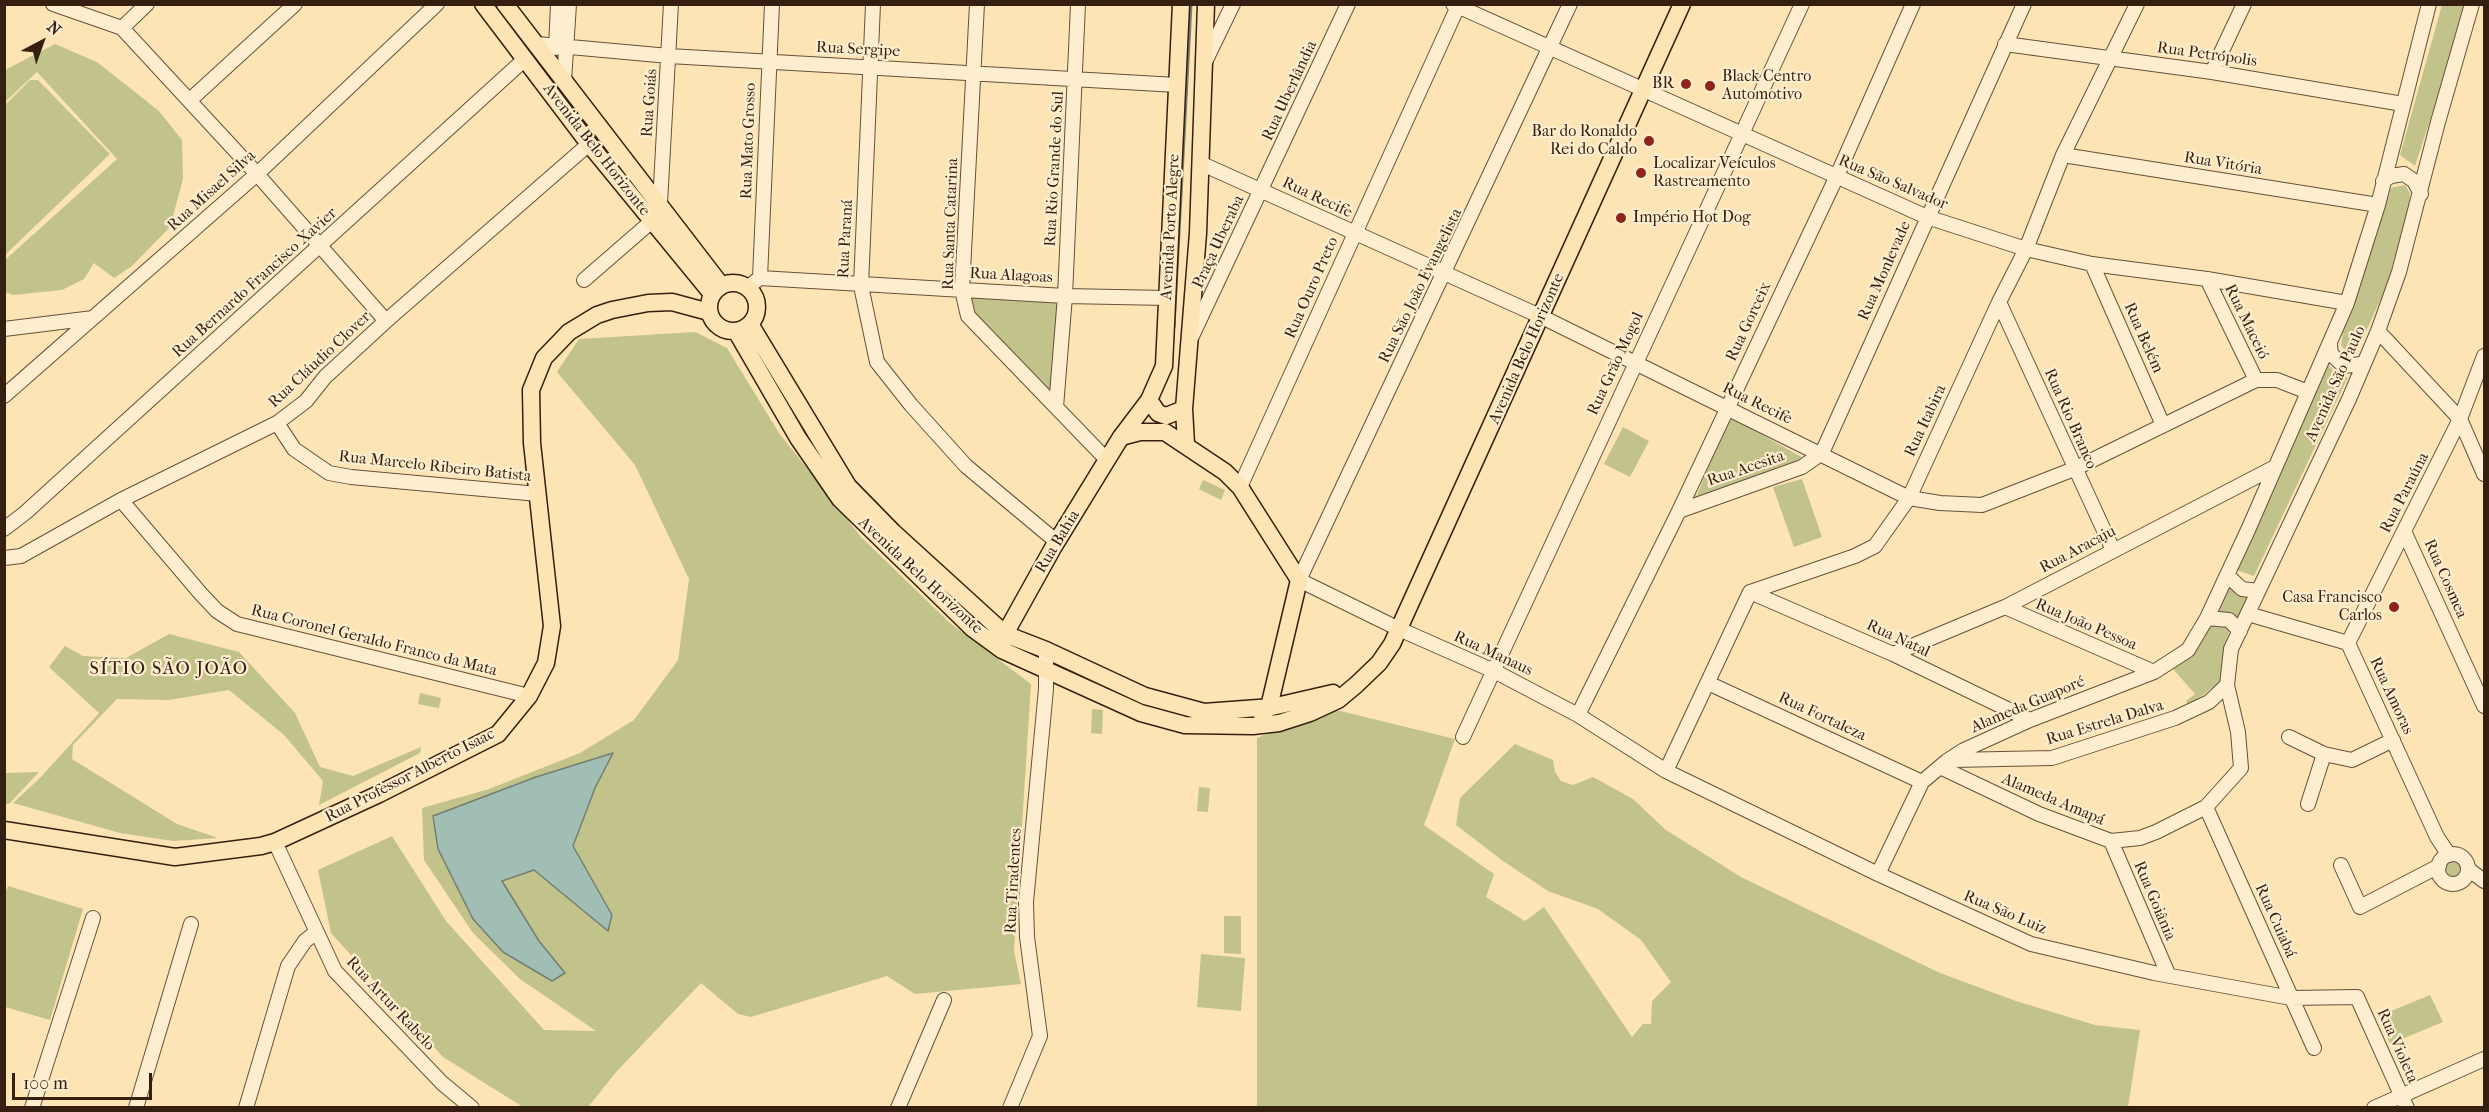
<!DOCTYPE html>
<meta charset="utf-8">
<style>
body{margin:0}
#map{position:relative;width:2489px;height:1112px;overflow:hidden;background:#fde4b5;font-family:"IM FELL French Canon",serif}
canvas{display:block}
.frame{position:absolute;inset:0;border:6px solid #351f10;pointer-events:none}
.north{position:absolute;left:12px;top:12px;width:60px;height:60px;-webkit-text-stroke:4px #feedcf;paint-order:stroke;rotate:41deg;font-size:16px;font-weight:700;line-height:24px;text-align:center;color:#351f10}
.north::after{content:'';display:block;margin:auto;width:21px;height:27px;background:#351f10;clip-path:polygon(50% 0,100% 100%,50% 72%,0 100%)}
.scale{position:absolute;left:12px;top:1073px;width:140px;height:27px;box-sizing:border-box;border:3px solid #351f10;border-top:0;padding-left:8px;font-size:18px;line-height:21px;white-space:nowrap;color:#351f10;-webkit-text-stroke:4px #feedcf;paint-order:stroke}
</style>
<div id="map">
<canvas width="2489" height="1112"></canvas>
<div class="frame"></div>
<div class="north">N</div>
<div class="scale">100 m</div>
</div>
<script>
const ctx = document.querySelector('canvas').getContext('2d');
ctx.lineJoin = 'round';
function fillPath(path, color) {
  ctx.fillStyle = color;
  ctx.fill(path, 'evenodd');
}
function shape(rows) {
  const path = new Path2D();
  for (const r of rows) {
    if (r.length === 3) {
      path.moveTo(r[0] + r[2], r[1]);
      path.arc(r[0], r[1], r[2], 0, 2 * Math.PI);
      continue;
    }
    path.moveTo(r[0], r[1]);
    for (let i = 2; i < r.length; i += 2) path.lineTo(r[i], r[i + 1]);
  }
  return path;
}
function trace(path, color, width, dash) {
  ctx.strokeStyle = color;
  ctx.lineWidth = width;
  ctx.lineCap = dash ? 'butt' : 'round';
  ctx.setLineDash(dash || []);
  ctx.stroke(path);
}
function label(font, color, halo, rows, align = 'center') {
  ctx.font = font + ' "IM FELL French Canon",serif';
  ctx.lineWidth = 4.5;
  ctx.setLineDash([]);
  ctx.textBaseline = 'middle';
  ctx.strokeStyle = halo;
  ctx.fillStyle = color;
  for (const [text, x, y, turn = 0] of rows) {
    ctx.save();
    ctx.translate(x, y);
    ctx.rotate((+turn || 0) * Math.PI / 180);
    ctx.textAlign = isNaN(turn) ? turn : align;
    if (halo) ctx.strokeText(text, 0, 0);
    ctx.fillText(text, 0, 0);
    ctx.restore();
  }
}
const green = shape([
 [2442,5,2468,5,2415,166,2400,155],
 [55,44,97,62,159,111,182,140,183,179,170,227,132,266,114,278,94,263,84,279,62,290,13,295,5,292,5,260,117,159,37,72,5,102,5,70],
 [30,80,38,80,110,154,5,255,5,105],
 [2405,185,2410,193,2409,206,2387,285,2359,347,2347,353,2341,345,2344,326,2391,188],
 [969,295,1059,299,1050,393,972,311],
 [695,332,727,348,779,433,861,537,950,623,1031,684,1014,951,1021,984,915,994,887,976,751,1017,738,1014,701,983,617,1071,588,1107,523,1107,443,1057,331,933,318,870,392,836,446,921,544,1030,596,1031,520,979,473,933,424,860,422,808,489,789,580,753,634,720,678,660,689,579,635,465,557,372,579,339],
 [2328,364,2337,375,2348,377,2254,576,2236,570],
 [1729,416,1805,459,1694,502],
 [1623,427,1649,441,1630,477,1604,464],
 [1802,479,1822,537,1794,547,1773,487],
 [1203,480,1225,490,1221,500,1199,489],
 [2227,582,2236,593,2253,594,2239,622,2213,613],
 [2207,623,2223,623,2230,629,2226,642,2223,680,2189,705,2186,701,2195,694,2173,669,2184,659],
 [169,634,239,652,295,713,320,767,353,776,421,747,420,753,319,805,323,781,284,735,229,690,169,700,117,699,73,745,72,759,177,824,218,838,173,841,120,833,13,803,40,778,99,713,49,667,65,646,83,656,126,658],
 [420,693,441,698,439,708,418,704],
 [1328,708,1455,739,1424,825,1494,874,1486,897,1525,921,1544,907,1632,1037,1643,1024,1651,1024,1652,1001,1671,982,1641,940,1598,909,1548,891,1503,861,1456,825,1460,798,1515,744,1553,760,1555,772,1561,781,1573,785,1593,777,1633,799,1666,830,1741,877,1940,973,2016,1001,2095,1025,2140,1030,2128,1107,1257,1107,1257,738],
 [1092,709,1103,710,1102,734,1091,733],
 [39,772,9,804,5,804,5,773],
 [1199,787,1210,788,1208,812,1197,811],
 [2453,869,10],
 [8,886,83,909,50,1020,5,1007,4,897],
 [1224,916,1241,916,1241,954,1224,953],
 [1201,954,1245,958,1241,1011,1197,1007],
 [2430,995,2443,1022,2390,1044,2379,1016]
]);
const water = shape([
 [613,753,595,788,573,846,612,915,608,931,534,870,502,881,539,941,565,973,552,981,503,952,473,919,438,849,433,816,536,777,613,753]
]);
const stream = shape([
 [1174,327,1191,4]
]);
const minor = shape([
 [53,4,122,28,257,174,386,321],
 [873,4,861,286,877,362,911,405,966,466,1057,542],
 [977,4,962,290,968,316,1107,460],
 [1453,4,1927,217,2026,249,2092,264,2207,279,2347,303],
 [1570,4,1299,580,1399,629,1494,671,1578,715,1666,771,1878,874,2031,944,2154,973,2291,998,2357,997,2407,1108],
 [122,28,147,4],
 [537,44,669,56,1177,85],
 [2005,44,2212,72,2403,104],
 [556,48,558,4],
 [1205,62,1233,4],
 [2212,72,2244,4],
 [564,81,569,4],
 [190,100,295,4],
 [2063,155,2378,205],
 [1200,163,1542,317,1909,498,1940,503,1982,505,2074,469,2256,380,2277,380,2308,392],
 [2383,181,2391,176,2404,174,2414,181,2421,194],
 [660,203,671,4],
 [2092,264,2163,425],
 [760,278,772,4],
 [2207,279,2256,380],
 [584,280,652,221],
 [748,287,760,278,1065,296,1167,298],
 [1999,302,2113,550],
 [4,329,93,318],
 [2378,331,2460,419,2484,474],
 [1192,336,1348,4],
 [2330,345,2331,354,2344,366,2361,364],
 [4,396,257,174,437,4],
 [1056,407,1065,296,1078,4],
 [277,423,294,449,329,473,351,477,538,494],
 [1822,453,2024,4],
 [1240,487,1459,4],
 [121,500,201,594,217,611,237,624,529,696],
 [1679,511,1802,467,1822,453],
 [4,529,25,513,525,59],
 [2404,531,2484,706],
 [4,558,21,556,121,500,277,423,306,401,325,377,386,321,589,144],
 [2227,575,2242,589,2258,591],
 [1750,592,1893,654,2030,720],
 [2005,607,2154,672],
 [2248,614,2348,643,2437,837,2449,855],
 [2207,618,2229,620,2240,631],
 [2348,643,2460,419,2484,356],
 [1893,654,2005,607,2275,467],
 [1708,683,1922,782],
 [1578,715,1679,511,1836,178,1913,4],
 [1463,737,1802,4],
 [2289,737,2324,754,2352,760,2393,740],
 [1952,760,2052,758,2175,718,2209,702,2227,685],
 [1940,767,2039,814,2111,841,2140,838,2156,832,2206,807,2241,768,2238,732,2227,685,2231,649,2349,399,2378,331,2399,272,2438,122,2472,4],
 [1666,771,1750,592,1855,556,1875,546,1909,498,1999,302,2026,249,2063,155,2137,4],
 [2308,804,2324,754],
 [2206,807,2314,1048],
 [2111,841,2168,974],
 [275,842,335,971,442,1083,472,1108],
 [2453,869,15],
 [2341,865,2360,907,2439,866],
 [2468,869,2484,881],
 [1878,874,1922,782,1947,761,1964,750,2030,720,2154,672,2188,650,2207,618,2248,530,2347,303,2378,205,2429,4],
 [32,1108,93,918],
 [136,1108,191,924],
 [246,1108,288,966,305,941,315,933],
 [898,1108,944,1000],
 [1010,1108,1040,1036,1027,937,1026,902,1046,689,1046,650],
 [2374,1108,2484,1059]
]);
const major = shape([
 [483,4,589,144,712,294],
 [505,4,721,285],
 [733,307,24],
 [750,324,848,486,893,532,1005,634,1046,650,1145,696,1204,712,1272,707,1333,693],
 [736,331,798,438,840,499,972,628,1002,650,1141,713,1185,725,1253,726,1279,723,1310,713,1338,700,1356,685,1379,663,1392,644,1682,4],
 [1149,400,1158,413,1166,416,1184,409],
 [1121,437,1140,432,1165,432,1225,472,1240,487,1299,580,1269,707,1262,715],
 [1186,444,1184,409,1198,233,1206,4],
 [1003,643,1005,634,1054,546,1121,437,1149,400,1164,366,1181,4],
 [4,830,175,857,261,846,275,842,379,794,498,734,529,696,546,663,552,626,532,443,531,390,544,358,569,332,597,315,612,310,648,303,672,302,709,312]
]);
const markers = [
 [1686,84,6,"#8f2418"],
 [1710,86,6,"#8f2418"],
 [1649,141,6,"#8f2418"],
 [1641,173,6,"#8f2418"],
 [1621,218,6,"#8f2418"],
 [2394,607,6,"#8f2418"]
];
const streetNames = [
 ["Rua Sergipe",858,50,3],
 ["Rua Petrópolis",2207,55,8],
 ["Rua Uberlândia",1290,91,-65],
 ["Rua Goiás",650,103,-86],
 ["Rua Mato Grosso",749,141,-88],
 ["Avenida Belo Horizonte",596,150,52],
 ["Rua Vitória",2223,164,9],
 ["Rua Rio Grande do Sul",1055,169,-87],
 ["Rua São Salvador",1893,183,23],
 ["Rua Misael Silva",212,191,-42],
 ["Rua Recife",1317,198,25],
 ["Rua Santa Catarina",951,224,-88],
 ["Avenida Porto Alegre",1171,227,-87],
 ["Rua Paraná",846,239,-87],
 ["Praça Uberaba",1219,242,-65],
 ["Rua Monlevade",1885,271,-66],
 ["Rua Alagoas",1011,276,3],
 ["Rua Bernardo Francisco Xavier",255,283,-42],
 ["Rua São João Evangelista",1421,286,-64],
 ["Rua Ouro Preto",1312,288,-66],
 ["Rua Gorceix",1749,322,-65],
 ["Rua Maceió",2246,322,64],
 ["Rua Belém",2143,338,66],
 ["Avenida Belo Horizonte",1527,349,-66],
 ["Rua Cláudio Clover",320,360,-43],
 ["Rua Grão Mogol",1616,364,-65],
 ["Avenida São Paulo",2336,384,-66],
 ["Rua Recife",1757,404,26],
 ["Rua Rio Branco",2070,419,66],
 ["Rua Itabira",1926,421,-65],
 ["Rua Marcelo Ribeiro Batista",435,467,6],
 ["Rua Acesita",1746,469,-19],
 ["Rua Paraúna",2405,493,-63],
 ["Rua Bahia",1058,542,-59],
 ["Rua Aracaju",2078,550,-28],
 ["Avenida Belo Horizonte",920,576,43],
 ["Rua Cosmea",2445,579,66],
 ["Rua João Pessoa",2086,625,23],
 ["Rua Natal",1898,639,25],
 ["Rua Coronel Geraldo Franco da Mata",374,641,14],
 ["Rua Manaus",1493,654,25],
 ["Rua Amoras",2391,696,65],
 ["Alameda Guaporé",2028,705,-23],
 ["Rua Fortaleza",1822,717,25],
 ["Rua Estrela Dalva",2105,723,-17],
 ["Rua Professor Alberto Isaac",410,776,-27],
 ["Alameda Amapá",2053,800,23],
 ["Rua Tiradentes",1014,881,-87],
 ["Rua Goiânia",2154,901,67],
 ["Rua São Luiz",2005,913,23],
 ["Rua Cuiabá",2275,921,66],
 ["Rua Artur Rabelo",390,1004,47],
 ["Rua Violeta",2397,1046,66]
];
const poiNames = [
 ["Black Centro",1722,77],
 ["Automotivo",1722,95],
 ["BR",1674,84,"right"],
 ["Bar do Ronaldo",1637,132,"right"],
 ["Rei do Caldo",1637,150,"right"],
 ["Localizar Veículos",1653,164],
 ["Rastreamento",1653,182],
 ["Império Hot Dog",1633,218],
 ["Casa Francisco",2382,598,"right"],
 ["Carlos",2382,616,"right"]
];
const neighbourhoodNames = [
 ["SÍTIO SÃO JOÃO",169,670]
];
fillPath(green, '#c2c38b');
fillPath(water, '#a0beb3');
trace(water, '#757e72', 1.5);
trace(stream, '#757e72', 3);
trace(minor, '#675039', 16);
trace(major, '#351f10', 19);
trace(minor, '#feedcf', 14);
trace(major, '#fde4b5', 16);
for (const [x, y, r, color] of markers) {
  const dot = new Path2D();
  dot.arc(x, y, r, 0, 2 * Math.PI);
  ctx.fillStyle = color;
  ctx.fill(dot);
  trace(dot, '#feedcf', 2);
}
label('16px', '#351f10', '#feedcf', streetNames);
label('16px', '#351f10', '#feedcf', poiNames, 'left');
ctx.letterSpacing = '1.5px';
label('18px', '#351f10', '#feedcf', neighbourhoodNames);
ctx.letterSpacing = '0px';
</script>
